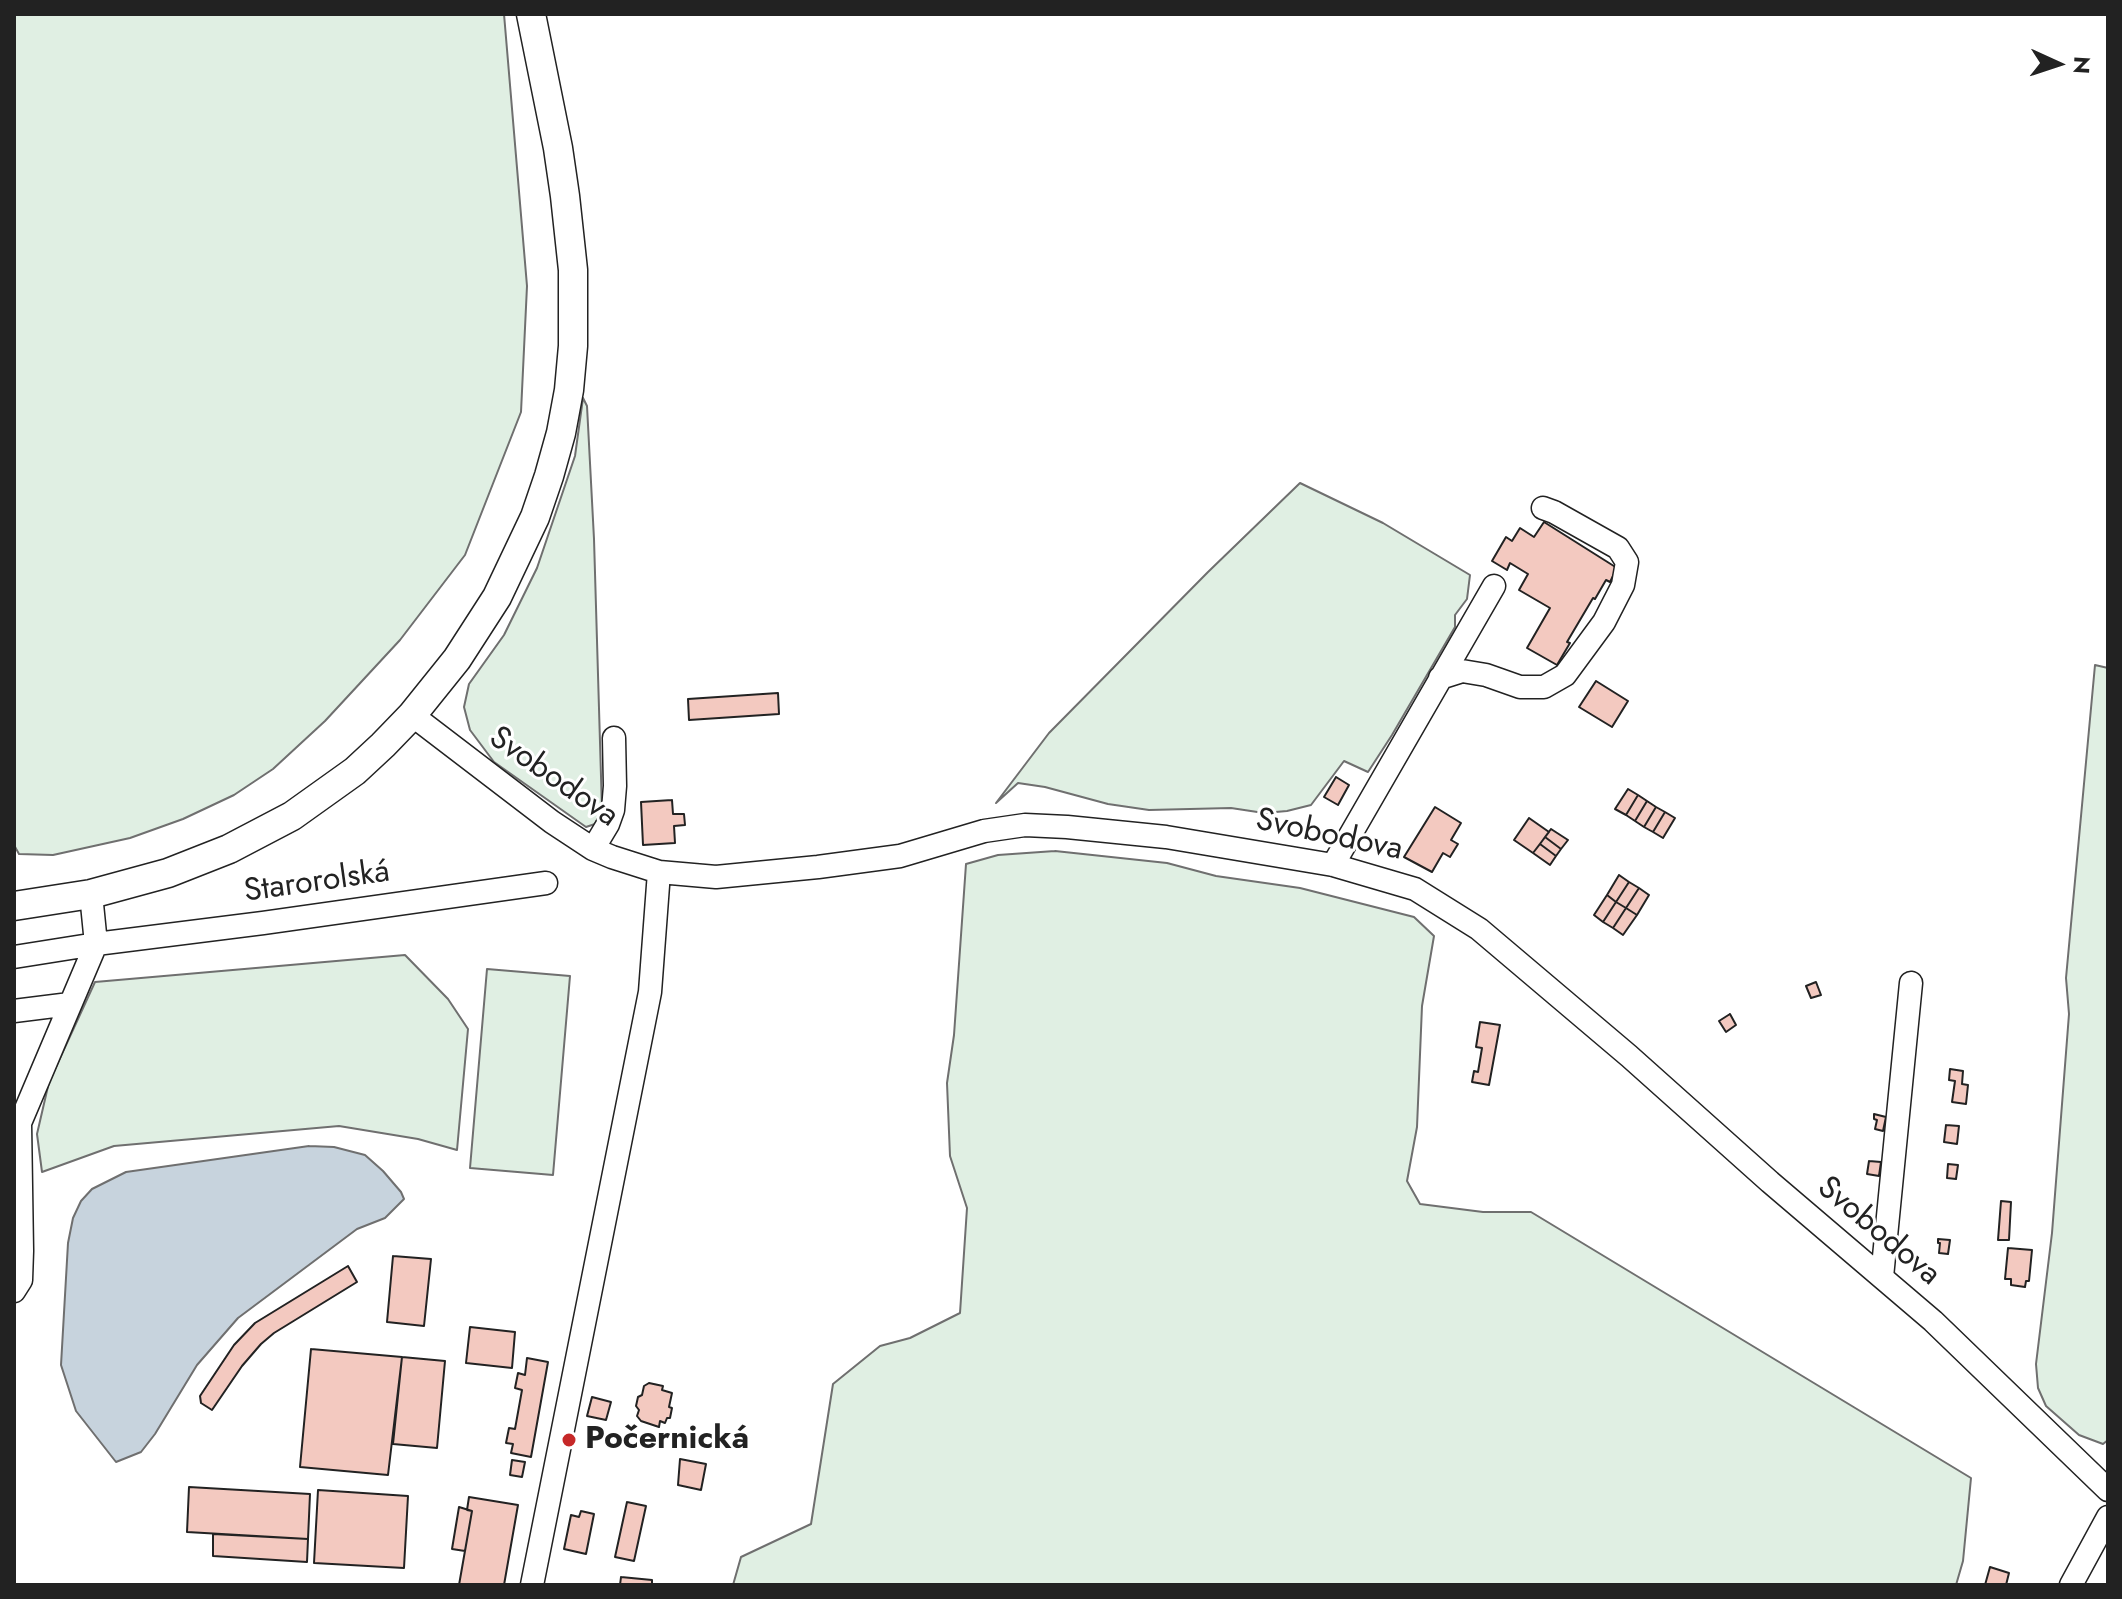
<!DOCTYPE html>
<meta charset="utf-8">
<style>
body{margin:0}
#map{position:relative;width:2122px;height:1599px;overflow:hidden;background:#fff;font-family:Jost,sans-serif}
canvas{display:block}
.frame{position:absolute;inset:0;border:16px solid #222;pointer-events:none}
.north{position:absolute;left:2018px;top:24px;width:80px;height:80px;-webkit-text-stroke:6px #fff;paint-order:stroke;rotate:93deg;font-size:22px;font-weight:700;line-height:32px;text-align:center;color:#222}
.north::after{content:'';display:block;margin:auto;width:28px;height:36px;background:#222;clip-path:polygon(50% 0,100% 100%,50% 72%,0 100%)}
</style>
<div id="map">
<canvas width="2122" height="1599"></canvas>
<div class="frame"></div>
<div class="north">N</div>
</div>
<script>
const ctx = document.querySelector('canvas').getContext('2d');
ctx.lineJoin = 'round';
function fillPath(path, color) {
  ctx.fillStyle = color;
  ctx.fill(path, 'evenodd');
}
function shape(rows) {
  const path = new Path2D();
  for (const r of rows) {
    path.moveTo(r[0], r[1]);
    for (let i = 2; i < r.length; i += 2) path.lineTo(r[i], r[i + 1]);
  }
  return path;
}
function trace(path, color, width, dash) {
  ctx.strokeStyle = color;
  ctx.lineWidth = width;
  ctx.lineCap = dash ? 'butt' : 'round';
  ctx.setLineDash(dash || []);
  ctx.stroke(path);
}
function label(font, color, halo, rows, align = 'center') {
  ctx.font = font + ' Jost,sans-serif';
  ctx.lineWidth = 6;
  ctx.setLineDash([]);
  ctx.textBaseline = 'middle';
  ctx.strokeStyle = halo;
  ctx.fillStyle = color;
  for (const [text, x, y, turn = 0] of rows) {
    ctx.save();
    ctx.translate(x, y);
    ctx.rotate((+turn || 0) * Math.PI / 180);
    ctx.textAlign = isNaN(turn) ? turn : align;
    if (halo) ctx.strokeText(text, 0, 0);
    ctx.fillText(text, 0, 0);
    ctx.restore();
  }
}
const green = shape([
 [14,14,504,14,527,286,521,412,465,555,400,640,325,721,273,769,234,795,183,819,130,838,53,855,19,854,14,845,14,14],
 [583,398,587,406,594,539,602,810,595,824,586,827,494,762,470,730,464,707,469,684,504,635,537,568,575,456,583,398],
 [1300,483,1383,523,1470,575,1467,599,1455,615,1455,627,1392,735,1368,772,1344,761,1311,805,1287,811,1264,813,1231,808,1149,810,1108,804,1045,787,1018,783,996,803,1049,733,1208,572,1300,483],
 [2095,665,2108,668,2108,1440,2103,1444,2079,1435,2046,1406,2038,1388,2036,1364,2052,1233,2069,1014,2066,978,2095,665],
 [1055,851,1167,863,1216,876,1300,888,1414,917,1434,936,1422,1006,1417,1127,1407,1181,1420,1204,1483,1212,1531,1212,1971,1478,1963,1561,1956,1585,733,1585,741,1557,811,1524,833,1384,880,1346,910,1338,960,1313,967,1208,950,1156,947,1083,954,1035,966,864,998,855,1055,851],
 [405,955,448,999,468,1029,457,1150,418,1139,339,1126,114,1146,42,1172,37,1134,49,1082,95,982,405,955],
 [487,969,570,976,553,1175,470,1168,487,969]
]);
const water = shape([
 [309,1146,334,1147,365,1155,383,1171,401,1192,404,1199,385,1218,357,1229,238,1318,197,1365,155,1434,141,1452,116,1462,76,1411,61,1365,68,1243,73,1218,81,1201,92,1189,126,1172,309,1146]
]);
const building = shape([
 [1544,522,1617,568,1610,582,1606,580,1595,599,1593,598,1567,642,1570,643,1557,665,1527,648,1550,608,1519,590,1528,574,1510,563,1507,570,1492,561,1506,537,1512,541,1520,528,1534,537,1544,522],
 [1596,681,1628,701,1612,727,1579,707,1596,681],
 [778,693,779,714,689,720,688,699,778,693],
 [1336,777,1349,785,1338,805,1324,797,1336,777],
 [1628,789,1638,795,1626,815,1615,809,1628,789],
 [1638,795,1647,801,1635,821,1626,815,1638,795],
 [672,800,673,814,684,814,685,825,674,826,675,843,643,845,641,802,672,800],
 [1647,801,1656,807,1644,827,1635,821,1647,801],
 [1435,807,1461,823,1451,840,1458,844,1450,857,1443,853,1432,872,1404,857,1435,807],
 [1656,807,1665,812,1653,832,1644,827,1656,807],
 [1665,812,1675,818,1663,838,1653,832,1665,812],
 [1529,818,1549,832,1533,853,1514,840,1529,818],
 [1551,829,1568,840,1561,849,1545,837,1551,829],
 [1545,837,1561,849,1556,856,1540,844,1545,837],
 [1540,844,1556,856,1550,865,1533,853,1540,844],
 [1619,875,1629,882,1616,902,1607,895,1619,875],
 [1629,882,1639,888,1626,908,1616,902,1629,882],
 [1639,888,1649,895,1637,915,1626,908,1639,888],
 [1607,895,1616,902,1603,922,1594,915,1607,895],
 [1616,902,1626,908,1613,928,1603,922,1616,902],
 [1626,908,1637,915,1623,935,1613,928,1626,908],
 [1816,982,1821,995,1811,998,1806,986,1816,982],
 [1730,1014,1736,1025,1726,1032,1719,1021,1730,1014],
 [1480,1022,1500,1025,1489,1085,1472,1082,1474,1071,1478,1072,1482,1048,1476,1047,1480,1022],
 [1950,1069,1963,1071,1962,1084,1968,1085,1966,1104,1952,1102,1955,1081,1949,1080,1950,1069],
 [1874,1114,1886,1117,1883,1131,1875,1129,1877,1120,1874,1119,1874,1114],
 [1946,1125,1959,1126,1957,1144,1944,1142,1946,1125],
 [1869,1161,1881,1162,1879,1176,1867,1174,1869,1161],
 [1948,1164,1958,1165,1956,1179,1947,1178,1948,1164],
 [2001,1201,2011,1202,2009,1240,1998,1240,2001,1201],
 [1938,1239,1950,1240,1948,1254,1939,1253,1940,1243,1938,1243,1938,1239],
 [2008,1248,2032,1250,2029,1281,2026,1281,2025,1287,2011,1285,2011,1279,2005,1279,2008,1248],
 [393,1256,431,1259,424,1326,387,1322,393,1256],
 [348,1266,357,1282,274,1333,261,1344,242,1366,212,1410,201,1403,200,1396,234,1345,255,1323,348,1266],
 [470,1327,515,1332,512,1368,466,1363,470,1327],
 [311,1349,402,1357,388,1475,300,1467,311,1349],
 [402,1357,445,1361,437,1448,393,1444,402,1357],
 [527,1358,548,1362,531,1457,511,1453,513,1444,506,1443,509,1428,515,1429,522,1390,515,1388,518,1373,525,1375,527,1358],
 [649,1383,663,1386,662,1390,672,1393,669,1407,672,1408,670,1418,667,1418,665,1423,660,1421,659,1427,641,1421,637,1416,639,1410,636,1406,638,1397,642,1395,644,1386,649,1383],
 [592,1397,611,1402,606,1420,587,1416,592,1397],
 [680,1459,706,1464,701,1490,678,1485,680,1459],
 [512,1460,525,1462,522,1477,510,1475,512,1460],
 [189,1487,310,1494,308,1539,187,1532,189,1487],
 [318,1490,408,1496,404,1568,314,1563,318,1490],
 [469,1497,518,1505,504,1585,459,1585,472,1511,467,1510,469,1497],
 [627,1502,646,1506,634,1561,615,1557,627,1502],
 [459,1507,472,1511,465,1551,452,1549,459,1507],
 [581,1511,594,1514,586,1554,564,1549,571,1515,579,1517,581,1511],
 [213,1534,308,1539,307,1562,213,1556,213,1534],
 [1990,1567,2009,1573,2006,1585,1985,1585,1990,1567],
 [621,1577,652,1580,652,1585,620,1585,621,1577]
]);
const minor = shape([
 [1440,678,1462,671,1486,675,1520,687,1544,687,1565,675,1604,622,1623,585,1627,562,1618,548,1554,512,1543,508],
 [412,715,552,822,593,849,612,857,659,872,716,877,818,867,900,856,984,831,1025,825,1067,827,1166,837,1333,865,1415,889,1479,929,1629,1056,1770,1182,1933,1321,2108,1490],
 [593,849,608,824,613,810,615,786,614,738],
 [1333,865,1494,586],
 [14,957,96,944,91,894],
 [14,1011,70,1004],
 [1882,1277,1911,983],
 [14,1291,21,1280,22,1251,20,1123,96,944,263,923,546,883],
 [532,1585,650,992,659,872],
 [2071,1585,2108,1517]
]);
const major = shape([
 [14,906,91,894,168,873,229,849,292,816,355,771,383,745,412,715,457,659,497,597,535,517,549,476,561,433,569,390,573,346,573,270,565,196,558,148,531,14]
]);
const markers = [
 [569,1440,8,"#c62828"]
];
const streetNames = [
 ["Svobodova",553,778,35],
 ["Svobodova",1329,836,12],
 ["Starorolská",317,883,-8],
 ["Svobodova",1878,1232,40]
];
const poiNames = [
 ["Počernická",585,1440]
];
fillPath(green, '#e0efe3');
trace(green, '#6f6f6f', 2);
fillPath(water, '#c7d3dd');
trace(water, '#6f6f6f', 2);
fillPath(building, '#f3c9c0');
trace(building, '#222', 2);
trace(minor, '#222', 25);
trace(major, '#222', 31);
trace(minor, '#fff', 22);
trace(major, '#fff', 28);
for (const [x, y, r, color] of markers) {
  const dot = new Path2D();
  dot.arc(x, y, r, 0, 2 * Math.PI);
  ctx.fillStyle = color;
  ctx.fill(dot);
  trace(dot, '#fff', 3);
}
label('32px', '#222', '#fff', streetNames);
label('bold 32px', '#222', '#fff', poiNames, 'left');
</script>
